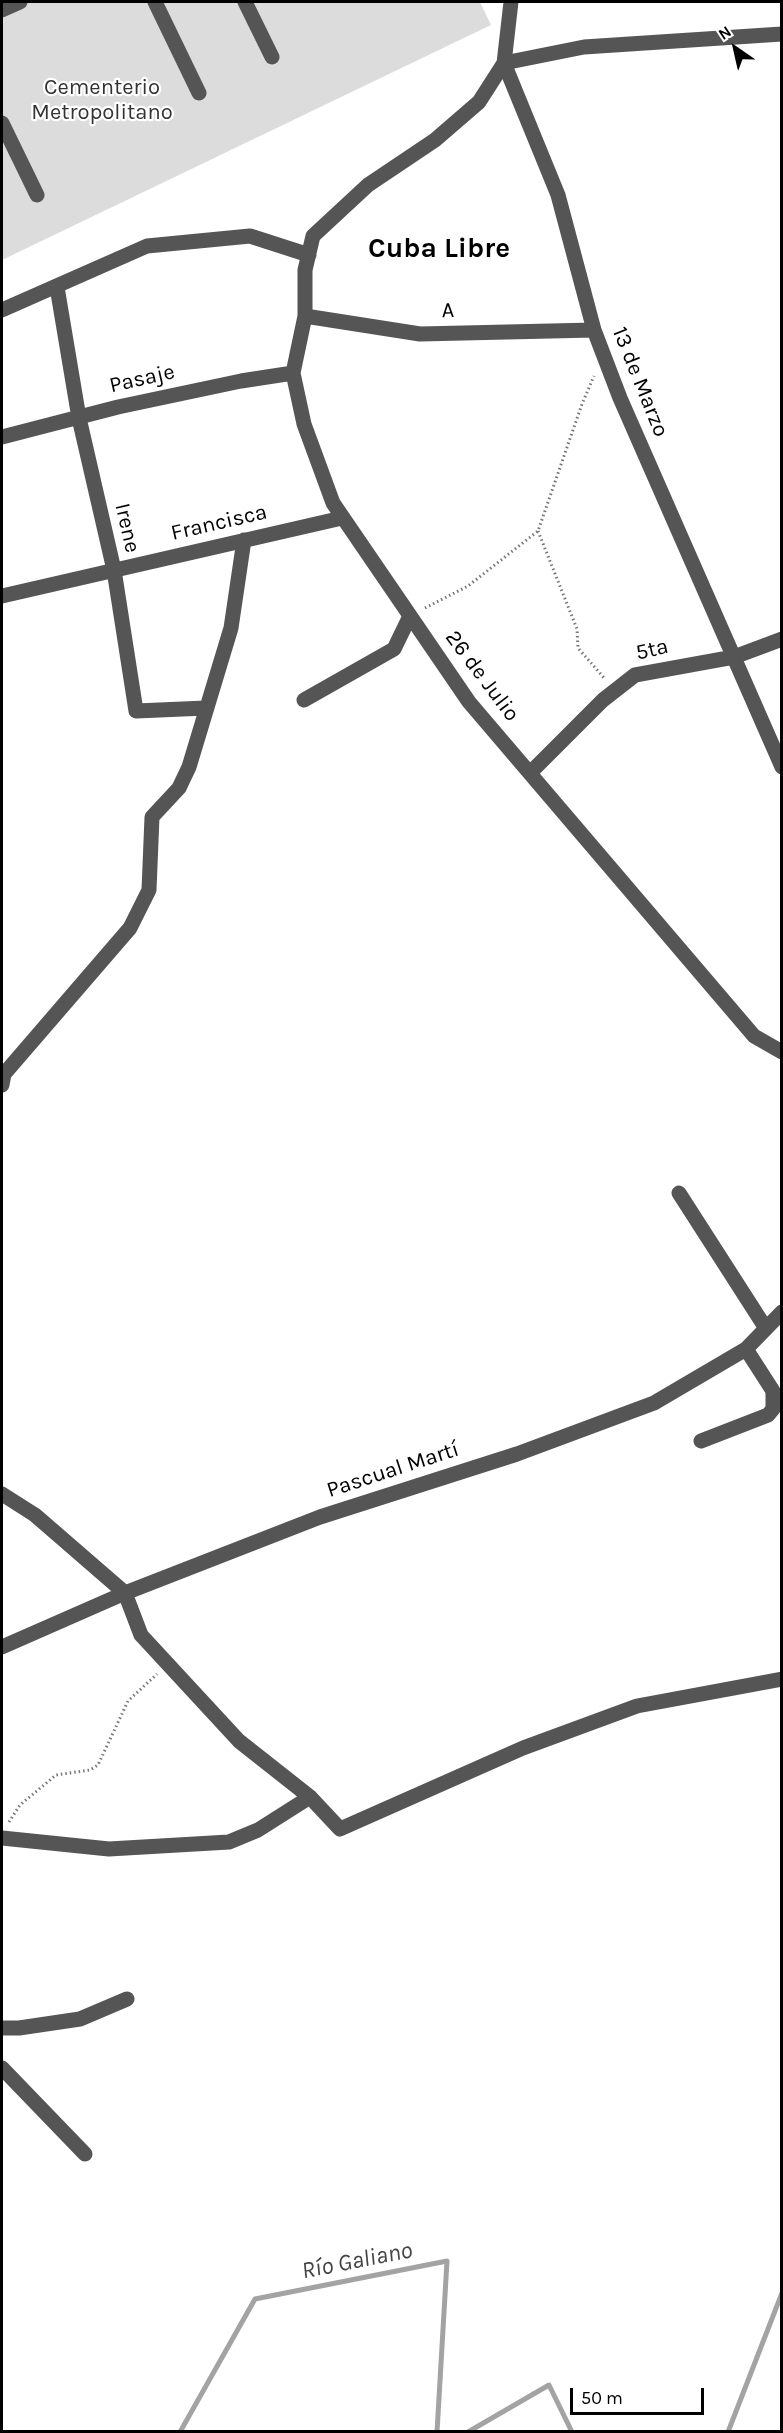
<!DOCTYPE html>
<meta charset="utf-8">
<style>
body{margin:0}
#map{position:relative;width:783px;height:2433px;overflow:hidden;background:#fff;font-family:Karla,sans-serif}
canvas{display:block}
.frame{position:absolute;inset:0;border:3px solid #000;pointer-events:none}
.north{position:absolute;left:705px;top:18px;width:60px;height:60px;-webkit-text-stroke:4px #fff;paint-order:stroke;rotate:326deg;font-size:16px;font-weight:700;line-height:24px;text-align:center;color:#000}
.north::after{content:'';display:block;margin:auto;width:21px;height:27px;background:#000;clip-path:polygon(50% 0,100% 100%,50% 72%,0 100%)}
.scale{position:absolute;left:570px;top:2388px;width:134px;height:27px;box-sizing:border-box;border:3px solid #000;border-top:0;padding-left:8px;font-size:18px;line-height:21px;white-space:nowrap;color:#000;-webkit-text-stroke:4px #fff;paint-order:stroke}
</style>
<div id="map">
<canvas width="783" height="2433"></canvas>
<div class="frame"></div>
<div class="north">N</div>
<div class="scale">50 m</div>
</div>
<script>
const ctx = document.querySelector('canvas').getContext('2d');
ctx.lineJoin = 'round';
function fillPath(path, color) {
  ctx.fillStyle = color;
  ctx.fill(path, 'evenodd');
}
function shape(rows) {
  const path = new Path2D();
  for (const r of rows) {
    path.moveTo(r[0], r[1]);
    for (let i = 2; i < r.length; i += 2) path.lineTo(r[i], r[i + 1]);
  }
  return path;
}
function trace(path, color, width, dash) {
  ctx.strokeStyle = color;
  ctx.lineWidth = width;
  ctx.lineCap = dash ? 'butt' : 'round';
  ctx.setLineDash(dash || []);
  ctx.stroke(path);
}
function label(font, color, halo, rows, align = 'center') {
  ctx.font = font + ' Karla,sans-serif';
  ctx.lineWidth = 4.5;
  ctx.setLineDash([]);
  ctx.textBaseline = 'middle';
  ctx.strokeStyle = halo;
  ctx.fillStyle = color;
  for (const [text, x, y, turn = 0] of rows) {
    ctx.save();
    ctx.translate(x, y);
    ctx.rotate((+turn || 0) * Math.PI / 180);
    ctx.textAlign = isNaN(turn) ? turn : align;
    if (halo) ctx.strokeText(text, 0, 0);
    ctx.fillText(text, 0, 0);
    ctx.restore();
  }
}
const green = shape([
 [2,2,480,2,491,25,2,260]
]);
const stream = shape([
 [180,2432,255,2299,447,2261,437,2432],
 [468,2432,549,2385,572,2432],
 [728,2432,782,2293]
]);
const path = shape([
 [538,531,577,629,578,648,605,679],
 [425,608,468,586,538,531,582,404,594,376],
 [9,1822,20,1805,56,1775,90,1770,98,1765,128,1701,157,1674]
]);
const minor = shape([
 [155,2,199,93],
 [245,2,272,57],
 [511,2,504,63,558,195,594,330,620,398,782,767],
 [2,10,20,2],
 [504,63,479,102,435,140,368,185,313,236,305,270,305,316,293,373,304,424,333,503,469,702,754,1036,782,1052],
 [504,63,584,47,782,34],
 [2,123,37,195],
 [57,287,79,418,114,570,136,711,206,708],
 [2,310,147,246,250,236,309,255],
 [305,316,420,334,594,330],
 [2,437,118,407,241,381,293,373],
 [2,596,342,518],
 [304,700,394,649,410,616],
 [530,773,603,700,635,675,734,657,782,639],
 [2,1085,4,1074,130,928,149,890,152,817,179,788,189,767,231,628,244,540],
 [679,1193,765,1327],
 [701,1441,768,1415,773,1409,773,1391,746,1349],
 [2,1494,35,1515,125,1593,141,1635,239,1741,310,1797,340,1829,523,1748,637,1706,782,1679],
 [2,1647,125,1593,320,1517,517,1454,654,1403,746,1349,782,1312],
 [2,1838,109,1849,229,1842,258,1830,310,1797],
 [2,2028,19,2028,80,2019,127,1999],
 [2,2068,85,2154]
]);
const parkNames = [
 ["Cementerio",102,88],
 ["Metropolitano",102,113]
];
const streetNames = [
 ["A",448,311,-1],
 ["Pasaje",142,379,-13],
 ["13 de Marzo",640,382,68],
 ["Francisca",219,523,-13],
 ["Irene",127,528,77],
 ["5ta",652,650,-13],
 ["26 de Julio",482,676,53],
 ["Pascual Martí",393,1470,-18]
];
const waterNames = [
 ["Río Galiano",357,2261,-11]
];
const districtNames = [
 ["Cuba Libre",439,249]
];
fillPath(green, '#dcdcdc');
trace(stream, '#a3a3a3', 5);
trace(path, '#777', 3, [1.5, 3]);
trace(minor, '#555', 15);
label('22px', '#333', '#fff', parkNames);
label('22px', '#000', '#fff', streetNames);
label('italic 24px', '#444', '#fff', waterNames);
label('bold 28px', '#000', '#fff', districtNames);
</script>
